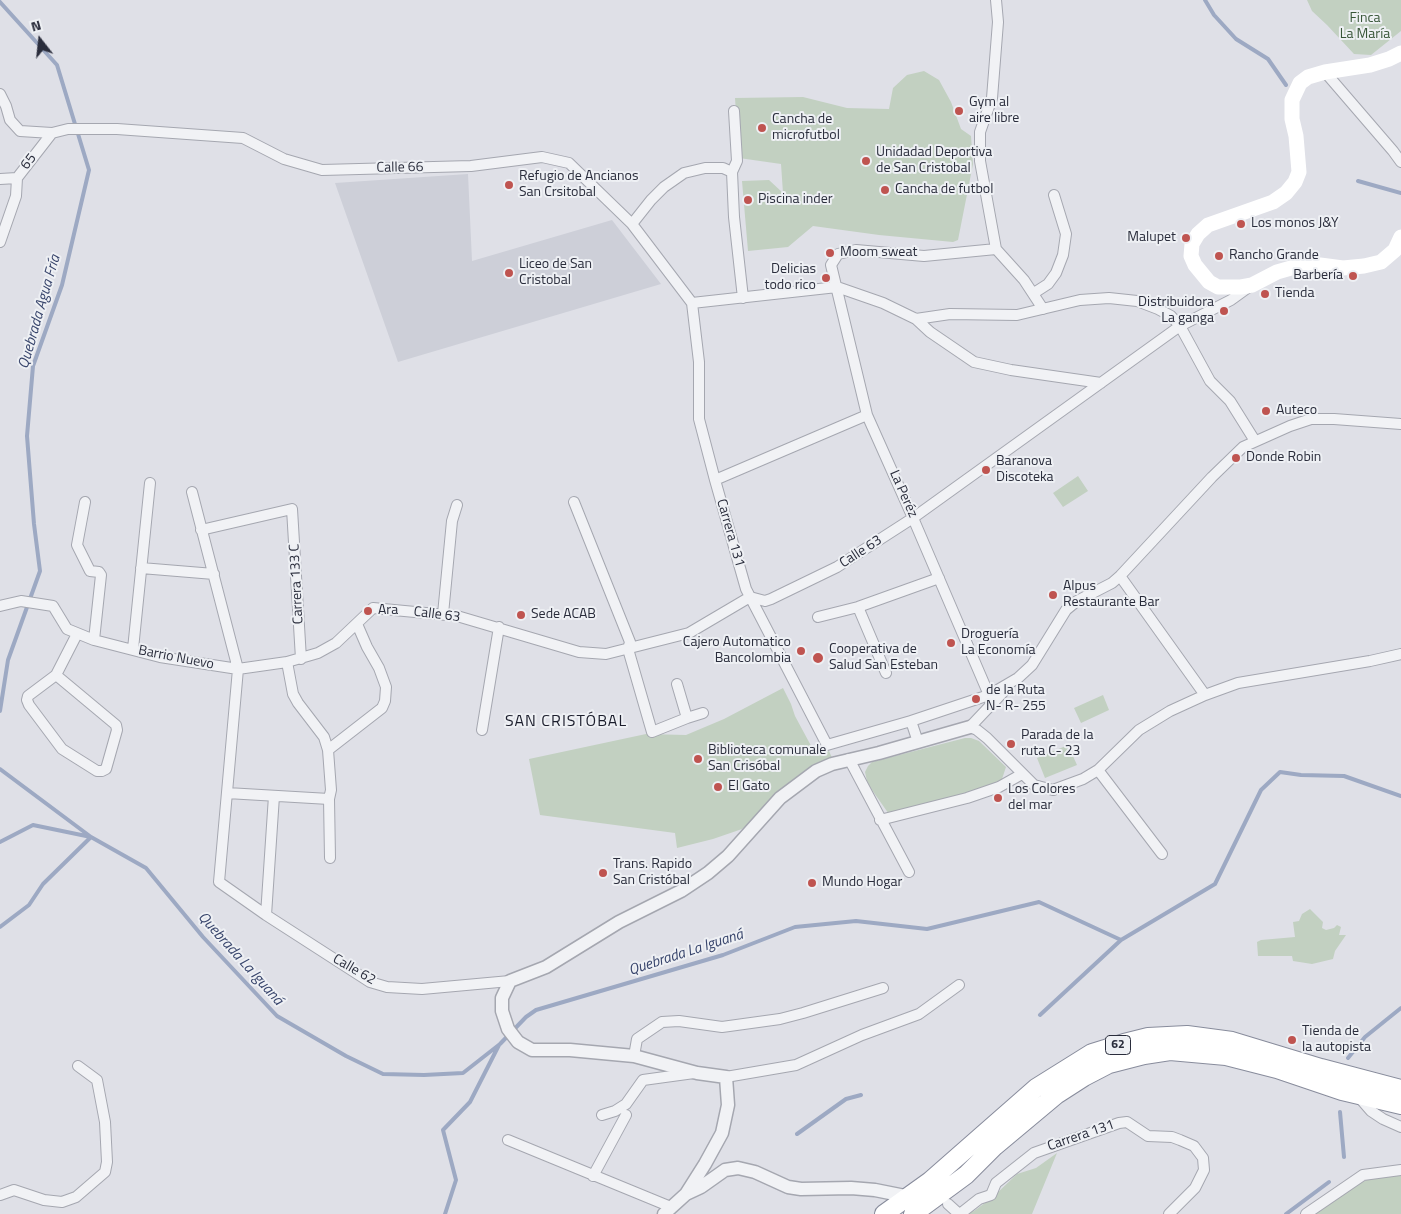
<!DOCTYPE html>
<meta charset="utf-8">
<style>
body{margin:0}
#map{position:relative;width:1401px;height:1214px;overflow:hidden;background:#dfe0e7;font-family:"Titillium Web",sans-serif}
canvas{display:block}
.north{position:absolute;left:15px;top:15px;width:50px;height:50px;-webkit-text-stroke:4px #eef0f4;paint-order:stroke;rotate:344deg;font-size:14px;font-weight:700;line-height:20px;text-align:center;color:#2a2d3c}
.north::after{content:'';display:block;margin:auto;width:18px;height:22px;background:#2a2d3c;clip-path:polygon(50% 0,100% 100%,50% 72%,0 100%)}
</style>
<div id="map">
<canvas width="1401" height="1214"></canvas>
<div class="north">N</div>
</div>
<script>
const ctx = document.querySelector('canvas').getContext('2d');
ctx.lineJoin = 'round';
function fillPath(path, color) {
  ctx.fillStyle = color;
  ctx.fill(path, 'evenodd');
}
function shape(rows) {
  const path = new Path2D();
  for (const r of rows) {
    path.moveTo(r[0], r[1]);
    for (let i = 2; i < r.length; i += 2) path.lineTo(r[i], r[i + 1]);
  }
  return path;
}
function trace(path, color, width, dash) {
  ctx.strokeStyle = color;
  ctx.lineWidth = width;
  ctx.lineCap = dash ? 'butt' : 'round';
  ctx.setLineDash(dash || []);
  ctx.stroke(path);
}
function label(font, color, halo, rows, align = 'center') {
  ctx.font = font + ' "Titillium Web",sans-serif';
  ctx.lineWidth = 4;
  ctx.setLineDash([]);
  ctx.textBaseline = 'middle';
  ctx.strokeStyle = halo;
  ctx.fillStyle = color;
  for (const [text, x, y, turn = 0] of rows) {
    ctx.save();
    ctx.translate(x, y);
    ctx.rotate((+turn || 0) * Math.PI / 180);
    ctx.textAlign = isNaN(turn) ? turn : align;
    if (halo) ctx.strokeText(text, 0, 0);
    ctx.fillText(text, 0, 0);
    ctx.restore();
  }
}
const built = shape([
 [468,174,472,261,612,220,661,284,398,362,335,183]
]);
const green = shape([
 [1307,0,1401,0,1401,31,1371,55,1354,54,1327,25,1312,11],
 [924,71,939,80,951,102,961,129,971,136,973,164,958,240,953,242,879,235,813,226,788,247,748,251,742,181,769,180,783,193,781,164,739,158,735,98,803,97,847,108,889,109,893,88,907,75],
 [1078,476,1088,491,1063,507,1053,493],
 [783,688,791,704,795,716,816,755,829,751,836,767,795,785,779,801,742,829,713,839,677,848,675,833,540,815,529,759,646,734,686,735,724,719],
 [1103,695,1109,710,1081,723,1074,708],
 [965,738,971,738,979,741,1006,767,1001,782,891,817,872,790,867,781,865,772,868,766,872,762],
 [1068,745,1077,765,1045,778,1037,758],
 [1310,909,1323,922,1322,928,1326,930,1334,928,1337,925,1341,927,1339,935,1346,935,1335,951,1333,959,1312,964,1293,961,1292,956,1258,956,1257,942,1261,940,1295,937,1293,922,1299,921,1302,914],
 [1057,1153,1032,1214,961,1214,974,1211,993,1197,1017,1174,1036,1168],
 [1401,1175,1401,1214,1314,1214,1362,1182,1372,1178]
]);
const stream = shape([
 [1205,0,1214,15,1236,39,1268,59,1286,85],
 [0,2,57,65,89,170,62,285,33,366,27,436,34,524,40,571,8,660,0,711],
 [1358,181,1401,193],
 [0,769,91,837,43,884,29,905,0,927],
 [0,842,33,825,91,837,146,868,203,937,277,1016,346,1056,383,1074,424,1075,463,1073,500,1044,526,1017,536,1010,723,955,795,927,856,921,927,929,1039,902,1121,940,1215,884,1261,790,1280,772,1301,775,1344,776,1401,796],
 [1040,1015,1121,940],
 [1348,1058,1365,1037,1401,1008],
 [1340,1112,1344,1157],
 [797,1134,846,1099,861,1095],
 [445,1214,456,1180,443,1130,470,1102,499,1045],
 [1286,1214,1329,1182]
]);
const minor = shape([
 [1325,72,1393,151,1401,162],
 [0,94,6,106,10,120,20,131,52,133,68,129,117,129,243,138,284,159,322,170,471,166,542,157,569,163,632,224,692,303,699,362,699,419,715,480,746,589,827,745,911,721,989,695,1018,678,1032,665,1066,610,1077,601,1112,583,1120,576,1212,477,1243,447,1290,426,1311,419,1334,419,1401,424],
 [734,111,737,161,732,172,734,217,743,298],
 [0,179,17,178,52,133],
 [632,224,651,200,664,187,684,173,705,168,723,168,732,172],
 [0,242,16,196,17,178],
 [996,249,1024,280,1043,309],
 [1034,293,1048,284,1056,273,1063,255,1066,234,1054,195],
 [692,303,837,287,883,303,916,319,930,332,974,362,1011,370,1101,383],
 [916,319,950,314,1017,315,1080,300,1109,298,1137,301,1158,309,1171,316,1180,326,1210,381,1230,401,1255,441],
 [715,480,867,415],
 [192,492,238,669,219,882,266,915,370,982,387,987,422,989,510,981],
 [85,502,77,545,90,571,99,572,101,575,94,640],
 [574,502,630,642,628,649,652,732,687,718,677,684],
 [201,530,292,509,301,659],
 [141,568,214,574],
 [1120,576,1205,695],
 [750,597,765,601,771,599,837,567,913,518,1180,326,1231,300,1249,287],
 [0,606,21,601,53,606,67,629,94,640,160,657,238,669,287,662,318,653,336,643,373,608,457,616,579,652,606,654,689,633,750,597],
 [858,607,886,673],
 [443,614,452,521,457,505],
 [818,617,858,607,939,578],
 [133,649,150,483],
 [287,662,293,694,298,703,324,737,328,750,331,790,329,799,330,858],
 [56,675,116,725,117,730,106,769,102,771,97,771,62,749,29,705,27,700,28,696,56,675,77,634],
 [1006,689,970,727,977,730,987,738,1034,785,1053,790,1083,779,1098,770,1139,730,1170,711,1205,695,1238,683,1370,661,1401,654],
 [989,695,913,518,867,415,831,265,838,254,856,250,924,256,996,249,980,161,980,132,992,98,998,22,996,0],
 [687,718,703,713],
 [911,721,918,742],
 [482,730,499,627],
 [328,750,382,708,385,701,386,687,379,668,367,647,357,624],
 [849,759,909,872],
 [1098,770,1162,854],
 [227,793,329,799],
 [880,820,967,798,999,787,1022,774],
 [266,915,274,796],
 [634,1056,637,1039,662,1022,679,1021,722,1027,780,1019,803,1013,883,988],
 [726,1077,796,1065,862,1035,919,1014,959,985],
 [1358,1096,1371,1111,1383,1119,1401,1127],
 [602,1115,615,1111,626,1104,643,1080,694,1073],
 [508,1140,671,1207],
 [593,1176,626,1115],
 [0,1195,14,1190,44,1200,62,1202,76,1197,105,1172,107,1162,105,1122,97,1080,78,1066],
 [948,1204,959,1214],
 [960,1214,979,1199,991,1195,996,1183,1034,1153,1119,1123,1127,1122,1148,1136,1172,1137,1180,1140,1194,1146,1203,1158,1204,1170,1195,1188,1169,1214],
 [1306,1214,1363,1175,1401,1170]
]);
const tertiary = shape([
 [686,1194,701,1187,725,1170,738,1168,755,1172,788,1187,801,1189,851,1188,875,1190,910,1197],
 [664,1214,686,1194,705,1164,722,1133,728,1105,726,1077,697,1073,634,1056,570,1050,532,1050,518,1042,508,1029,502,1011,502,998,510,981,546,967,619,922,681,891,708,873,728,856,780,798,816,771,832,764,879,753,970,727]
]);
const secondary = shape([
 [1401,53,1389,59,1370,65,1325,72,1308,77,1300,83,1292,100,1292,119,1296,136,1299,172,1295,182,1286,193,1273,202,1208,225,1198,234,1192,244,1191,256,1195,265,1209,282,1218,287,1241,287,1252,285,1277,272,1298,266,1320,265,1343,268,1364,266,1381,262,1395,250,1401,237]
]);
const trunk = shape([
 [884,1214,930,1181,1036,1088,1092,1053,1124,1043,1148,1037,1187,1035,1232,1041,1321,1068,1401,1089],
 [913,1214,966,1175,995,1146,1056,1095,1084,1077,1109,1064,1144,1055,1170,1051,1226,1056,1277,1069,1342,1091,1401,1105]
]);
const markers = [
 [959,111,5,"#bf5450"],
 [762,128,5,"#bf5450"],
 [866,161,5,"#bf5450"],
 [509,185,5,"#bf5450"],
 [885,190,5,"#bf5450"],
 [748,200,5,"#bf5450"],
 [1241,224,5,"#bf5450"],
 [1186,238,5,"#bf5450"],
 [830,253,5,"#bf5450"],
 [1219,256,5,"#bf5450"],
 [509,273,5,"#bf5450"],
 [1353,276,5,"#bf5450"],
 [826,278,5,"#bf5450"],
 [1265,294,5,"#bf5450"],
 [1224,311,5,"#bf5450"],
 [1266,411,5,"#bf5450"],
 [1236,458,5,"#bf5450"],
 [986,470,5,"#bf5450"],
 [1053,595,5,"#bf5450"],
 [368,611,5,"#bf5450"],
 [521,615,5,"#bf5450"],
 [951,643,5,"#bf5450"],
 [801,651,5,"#bf5450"],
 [818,658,6,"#bf5450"],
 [976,699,5,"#bf5450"],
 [1011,744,5,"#bf5450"],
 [698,759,5,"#bf5450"],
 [718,787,5,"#bf5450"],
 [998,798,5,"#bf5450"],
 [603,873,5,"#bf5450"],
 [812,883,5,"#bf5450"],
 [1292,1040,5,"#bf5450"]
];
const shields = [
 [1118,1045,25]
];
const shieldNames = [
 ["62",1118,1045]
];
const parkNames = [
 ["Finca",1365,19],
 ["La María",1365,35]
];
const poiNames = [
 ["Gym al",969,103],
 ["aire libre",969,119],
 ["Cancha de",772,120],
 ["microfutbol",772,136],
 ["Unidadad Deportiva",876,153],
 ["de San Cristobal",876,169],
 ["Refugio de Ancianos",519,177],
 ["San Crsitobal",519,193],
 ["Cancha de futbol",895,190],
 ["Piscina inder",758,200],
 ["Los monos J&Y",1251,224],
 ["Malupet",1176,238,"right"],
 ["Moom sweat",840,253],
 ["Rancho Grande",1229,256],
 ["Liceo de San",519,265],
 ["Cristobal",519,281],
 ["Delicias",816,270,"right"],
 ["todo rico",816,286,"right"],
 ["Barbería",1343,276,"right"],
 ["Tienda",1275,294],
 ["Distribuidora",1214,303,"right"],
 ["La ganga",1214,319,"right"],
 ["Auteco",1276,411],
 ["Donde Robin",1246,458],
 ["Baranova",996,462],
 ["Discoteka",996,478],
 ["Alpus",1063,587],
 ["Restaurante Bar",1063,603],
 ["Ara",378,611],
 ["Sede ACAB",531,615],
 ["Droguería",961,635],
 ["La Economía",961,651],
 ["Cajero Automatico",791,643,"right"],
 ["Bancolombia",791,659,"right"],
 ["Cooperativa de",829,650],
 ["Salud San Esteban",829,666],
 ["de la Ruta",986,691],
 ["N- R- 255",986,707],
 ["Parada de la",1021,736],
 ["ruta C- 23",1021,752],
 ["Biblioteca comunale",708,751],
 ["San Crisóbal",708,767],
 ["El Gato",728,787],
 ["Los Colores",1008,790],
 ["del mar",1008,806],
 ["Trans. Rapido",613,865],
 ["San Cristóbal",613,881],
 ["Mundo Hogar",822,883],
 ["Tienda de",1302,1032],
 ["la autopista",1302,1048]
];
const streetNames = [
 ["65",29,162,-52],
 ["Calle 66",400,168,-1],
 ["La Peréz",903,494,66],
 ["Carrera 131",730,533,74],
 ["Calle 63",861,552,-33],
 ["Carrera 133 C",297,584,-93],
 ["Calle 63",437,615,7],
 ["Barrio Nuevo",176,658,11],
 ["Calle 62",354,970,30],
 ["Carrera 131",1081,1136,-19]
];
const waterNames = [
 ["Quebrada Agua Fría",40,312,-74],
 ["Quebrada La Iguaná",686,953,-18],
 ["Quebrada La Iguaná",240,959,48]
];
const quarterNames = [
 ["SAN CRISTÓBAL",566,722]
];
fillPath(built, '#cdcfd8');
fillPath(green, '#c2d0c1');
trace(stream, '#9da9c3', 4);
trace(minor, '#a5a7b0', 12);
trace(tertiary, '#a5a7b0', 15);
trace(trunk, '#888c9c', 20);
trace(minor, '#f1f2f5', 10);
trace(tertiary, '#f1f2f5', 12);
trace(secondary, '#fff', 15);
trace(trunk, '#fff', 18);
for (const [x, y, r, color] of markers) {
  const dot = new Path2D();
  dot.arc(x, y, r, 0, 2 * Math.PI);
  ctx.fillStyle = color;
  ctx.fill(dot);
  trace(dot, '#eef0f4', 2);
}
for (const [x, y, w] of shields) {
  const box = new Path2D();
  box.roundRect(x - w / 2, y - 9.5, w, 19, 4);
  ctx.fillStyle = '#eef0f4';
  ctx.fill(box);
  trace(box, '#2a2d3c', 1);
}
label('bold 12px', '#2a2d3c', null, shieldNames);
label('14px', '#385638', '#eef0f4', parkNames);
label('14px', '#2a2d3c', '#eef0f4', poiNames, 'left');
label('14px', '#2a2d3c', '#eef0f4', streetNames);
label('italic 15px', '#38456c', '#eef0f4', waterNames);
ctx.letterSpacing = '1px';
label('16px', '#1c1e2d', '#eef0f4', quarterNames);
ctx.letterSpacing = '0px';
</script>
